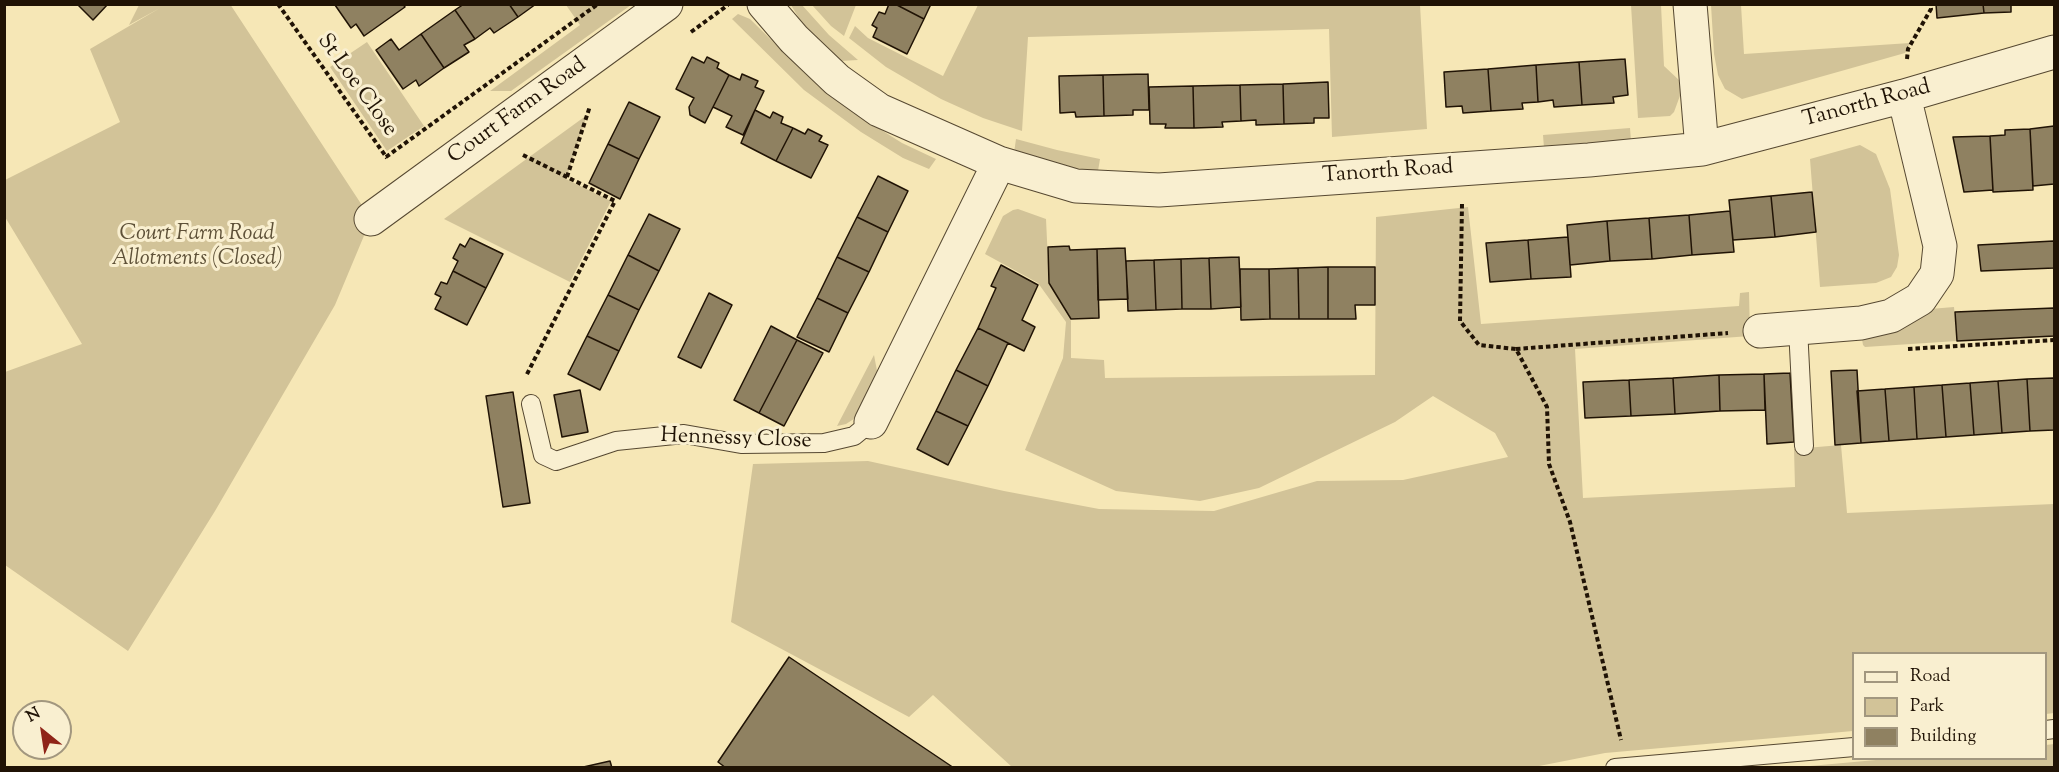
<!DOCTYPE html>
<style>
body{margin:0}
#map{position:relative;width:2059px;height:772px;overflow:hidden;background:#f6e7b6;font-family:"Sorts Mill Goudy",serif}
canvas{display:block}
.frame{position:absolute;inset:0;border:6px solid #201305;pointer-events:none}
.legend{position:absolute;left:1852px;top:652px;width:195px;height:108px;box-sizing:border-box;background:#f9efd0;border:2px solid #a2977f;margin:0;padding:8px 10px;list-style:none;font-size:18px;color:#201305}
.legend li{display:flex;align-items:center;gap:12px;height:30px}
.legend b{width:30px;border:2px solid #a2977f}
.north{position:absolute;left:12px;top:700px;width:60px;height:60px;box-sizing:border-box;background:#f9efd0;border:2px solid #a2977f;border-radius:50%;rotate:330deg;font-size:16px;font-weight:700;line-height:24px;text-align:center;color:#201305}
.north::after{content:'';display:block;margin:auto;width:21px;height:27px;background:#8f2418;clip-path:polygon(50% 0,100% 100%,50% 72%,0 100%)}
</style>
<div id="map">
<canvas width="2059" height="772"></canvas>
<div class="frame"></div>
<ul class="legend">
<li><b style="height:8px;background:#f9efd0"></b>Road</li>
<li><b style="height:16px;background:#d2c398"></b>Park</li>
<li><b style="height:16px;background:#8f8161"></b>Building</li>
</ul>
<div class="north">N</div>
</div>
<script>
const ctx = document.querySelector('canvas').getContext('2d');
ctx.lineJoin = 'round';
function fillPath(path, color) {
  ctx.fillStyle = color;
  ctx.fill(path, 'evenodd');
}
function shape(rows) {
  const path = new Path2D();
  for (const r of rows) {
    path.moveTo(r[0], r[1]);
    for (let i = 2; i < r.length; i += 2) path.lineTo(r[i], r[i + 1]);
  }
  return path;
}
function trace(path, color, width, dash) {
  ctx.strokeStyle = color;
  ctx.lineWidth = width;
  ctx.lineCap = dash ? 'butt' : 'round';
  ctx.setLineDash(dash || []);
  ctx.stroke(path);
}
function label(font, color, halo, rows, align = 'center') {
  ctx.font = font + ' "Sorts Mill Goudy",serif';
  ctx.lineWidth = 6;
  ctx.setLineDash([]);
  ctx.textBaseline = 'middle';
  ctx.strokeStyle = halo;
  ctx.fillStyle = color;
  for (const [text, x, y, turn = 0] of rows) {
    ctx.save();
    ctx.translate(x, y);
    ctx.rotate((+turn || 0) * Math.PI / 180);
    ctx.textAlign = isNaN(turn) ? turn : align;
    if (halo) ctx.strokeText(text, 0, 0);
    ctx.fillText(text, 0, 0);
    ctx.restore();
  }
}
const green = shape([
 [230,4,371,219,335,305,215,511,128,651,5,565,5,372,82,344,5,217,5,180,120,122,90,49,160,8,129,25,139,5],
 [566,5,631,5,511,91,490,91,580,25],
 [791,5,802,5,829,35,858,60,841,61,803,25],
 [812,5,856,5,844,36,831,26],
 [978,5,1420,5,1427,129,1332,137,1329,29,1028,37,1022,131,983,118,941,99,886,67,849,38,855,26,868,38,943,76],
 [1631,5,1661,5,1664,66,1680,81,1681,93,1674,112,1670,116,1638,118],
 [1711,5,1741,5,1744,54,1910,43,1905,53,1742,99,1725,89,1718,75,1714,54],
 [738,14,750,19,819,87,856,114,902,143,936,159,929,169,903,158,861,132,804,90,732,19],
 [367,42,424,126,387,151,330,67],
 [587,115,566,179,611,201,570,282,444,219],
 [1630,128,1631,141,1544,148,1543,135],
 [1016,139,1057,150,1100,159,1098,171,1066,167,1014,153],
 [1860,145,1876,154,1890,189,1899,255,1897,267,1891,277,1876,283,1820,287,1810,159],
 [1468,207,1481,324,1739,306,1740,293,1749,292,1750,336,1575,349,1583,498,1795,487,1794,449,1841,445,1847,513,2054,504,2054,713,2046,714,2046,654,1854,654,1853,731,1605,753,1534,767,1012,767,933,695,909,717,731,622,753,464,868,461,1004,491,1099,509,1214,511,1317,481,1403,480,1508,457,1495,433,1433,396,1395,422,1259,488,1200,501,1116,491,1025,450,1063,358,1066,322,1038,283,985,254,1003,216,1013,210,1018,209,1046,219,1049,283,1071,321,1071,358,1104,360,1105,378,1375,375,1376,217],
 [1954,307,1957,341,1865,347,1863,345,1862,339,1930,309],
 [874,355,878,376,857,417,846,424,837,426],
 [2054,744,2054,767,1799,767,1898,758,2046,758,2046,745]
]);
const building = shape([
 [77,4,108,4,93,20,77,4],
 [403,4,405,7,364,36,356,24,351,28,335,5,403,4],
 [464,4,509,4,518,17,494,33,490,28,475,39,455,10,464,4],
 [509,4,536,4,518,17,509,4],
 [889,4,895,4,924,19,907,54,873,37,877,28,872,25,879,12,885,14,889,4],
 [895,4,931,4,924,19,895,4],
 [1936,4,1983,4,1984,13,1937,18,1936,4],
 [1983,4,2016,4,2011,5,2011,12,1984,13,1983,4],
 [455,10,475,39,464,45,469,52,444,68,421,34,455,10],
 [421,34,444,68,419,86,416,80,403,89,376,50,391,39,399,50,421,34],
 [692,57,704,63,707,57,719,63,717,68,729,75,705,123,690,115,689,107,694,98,676,89,692,57],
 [1625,59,1628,95,1613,97,1614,103,1582,105,1579,62,1625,59],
 [1579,62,1582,105,1554,107,1553,100,1538,102,1536,65,1579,62],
 [1536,65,1538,102,1522,103,1523,109,1491,111,1488,69,1536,65],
 [1488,69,1491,111,1463,113,1462,106,1446,107,1444,72,1488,69],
 [742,74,758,81,755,87,764,91,743,135,726,127,732,116,713,107,729,75,740,80,742,74],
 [1148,74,1149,110,1133,110,1133,115,1104,116,1103,75,1148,74],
 [1103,75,1104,116,1076,117,1075,112,1060,113,1059,76,1103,75],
 [1328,82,1329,118,1314,118,1314,123,1284,124,1283,84,1328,82],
 [1283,84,1284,124,1256,125,1256,120,1241,121,1240,85,1283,84],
 [1240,85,1241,121,1222,122,1223,127,1194,128,1193,86,1240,85],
 [1193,86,1194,128,1165,128,1166,124,1150,124,1149,87,1193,86],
 [629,102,660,117,639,159,608,144,629,102],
 [755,110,770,118,773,112,783,117,781,123,793,128,776,161,741,143,755,110],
 [2054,126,2054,184,2033,186,2030,129,2054,126],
 [793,128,805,134,808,129,822,136,819,141,828,145,811,178,776,161,793,128],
 [2030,129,2033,190,1993,192,1990,136,2005,135,2005,130,2030,129],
 [1990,136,1993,190,1964,192,1953,137,1990,136],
 [608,144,639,159,620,199,589,183,608,144],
 [878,176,908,191,888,232,857,217,878,176],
 [1812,192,1816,232,1775,237,1771,196,1812,192],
 [1771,196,1775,237,1733,240,1729,200,1771,196],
 [1730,211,1734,252,1692,255,1689,215,1730,211],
 [649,214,680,229,659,271,628,255,649,214],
 [1689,215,1692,255,1652,259,1649,218,1689,215],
 [857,217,888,232,869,272,837,257,857,217],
 [1649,218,1652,259,1610,261,1607,221,1649,218],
 [1607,221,1610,261,1570,265,1567,225,1607,221],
 [1568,237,1571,277,1531,279,1528,240,1568,237],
 [470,238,503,254,486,288,453,271,458,261,453,258,460,244,465,247,470,238],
 [1528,240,1531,279,1490,282,1486,243,1528,240],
 [2054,241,2054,268,1981,271,1978,245,2054,241],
 [1069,246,1070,250,1097,249,1099,318,1071,319,1049,283,1048,247,1069,246],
 [1125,248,1128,299,1098,300,1097,249,1125,248],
 [628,255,659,271,639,310,608,295,628,255],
 [837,257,869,272,848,313,817,298,837,257],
 [1239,257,1241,307,1211,309,1209,258,1239,257],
 [1209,258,1211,309,1182,309,1181,259,1209,258],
 [1181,259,1182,309,1156,310,1154,260,1181,259],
 [1154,260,1156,310,1128,311,1126,261,1154,260],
 [1001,265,1038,285,1022,320,1035,327,1024,351,978,328,996,288,991,286,1001,265],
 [1328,267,1328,319,1299,319,1298,268,1328,267],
 [1328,267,1375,267,1375,305,1355,305,1356,319,1328,319,1328,267],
 [1298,268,1299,319,1270,319,1269,269,1298,268],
 [1240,269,1269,269,1270,319,1241,320,1240,269],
 [453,271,486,288,467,325,435,309,441,297,435,294,441,282,447,284,453,271],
 [709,293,732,305,701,368,678,357,709,293],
 [608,295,639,310,619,351,587,336,608,295],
 [817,298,848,313,829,352,797,337,817,298],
 [2054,308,2054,336,1957,341,1955,312,2054,308],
 [771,326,797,340,759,413,734,400,771,326],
 [978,328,1008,343,988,386,956,370,978,328],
 [587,336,619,351,600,390,568,374,587,336],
 [797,340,823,353,784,426,759,413,797,340],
 [956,370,988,386,968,426,936,411,956,370],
 [1857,370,1861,443,1835,445,1831,371,1857,370],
 [1790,373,1794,442,1767,444,1764,374,1790,373],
 [1764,374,1765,410,1720,411,1719,375,1764,374],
 [1719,375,1720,411,1675,414,1673,378,1719,375],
 [1673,378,1675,414,1631,416,1629,380,1673,378],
 [2054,378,2054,430,2030,431,2027,379,2054,378],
 [2027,379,2030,431,2002,433,1998,381,2027,379],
 [1629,380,1631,416,1585,418,1583,382,1629,380],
 [1998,381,2002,433,1974,435,1970,383,1998,381],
 [1970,383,1974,435,1946,437,1942,385,1970,383],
 [1942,385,1946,437,1917,439,1914,387,1942,385],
 [1914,387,1917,439,1889,441,1885,389,1914,387],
 [1885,389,1889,441,1861,443,1857,391,1885,389],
 [580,390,588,432,562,437,554,395,580,390],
 [513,392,530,503,503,507,486,396,513,392],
 [936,411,968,426,948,465,917,449,936,411],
 [789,657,954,768,726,768,718,762,789,657],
 [610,761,612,768,579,768,610,761]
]);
const path = shape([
 [278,4,387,158],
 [691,32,728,5],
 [1907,59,1908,49,1931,9,1930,4],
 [523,155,615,201,526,376],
 [386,157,598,4],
 [567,177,590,106],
 [1462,204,1460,321,1479,345,1516,349,1547,407,1549,464,1570,522,1621,740],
 [1516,349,1728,333],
 [1908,349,2054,340]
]);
const lane = shape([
 [1798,328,1804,446],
 [531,404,543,455,556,461,616,441,684,434,741,444,824,443,854,436,871,422],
 [2046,730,2054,729],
 [1615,768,1854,747]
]);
const street = shape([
 [764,4,794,39,837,80,879,110,999,163,1076,186,1159,190,1589,160,1702,149,1904,96,2054,52],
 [1690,4,1702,149],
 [371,219,666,4],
 [1760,331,1861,323,1891,316,1920,299,1937,274,1940,246,1904,96],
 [871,422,999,163]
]);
const streetNames = [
 ["St Loe Close",356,86,54],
 ["Tanorth Road",1867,105,-15],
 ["Court Farm Road",518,112,-36],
 ["Tanorth Road",1388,173,-4],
 ["Hennessy Close",736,440,2]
];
const parkNames = [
 ["Court Farm Road",197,235],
 ["Allotments (Closed)",197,260]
];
fillPath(green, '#d2c398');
fillPath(building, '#8f8161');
trace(building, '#201305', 1.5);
trace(lane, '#564831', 20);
trace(street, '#564831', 35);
trace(path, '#201305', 4, [4.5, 3]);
trace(lane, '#f9efd0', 18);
trace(street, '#f9efd0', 33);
label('22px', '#201305', '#f9efd0', streetNames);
label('italic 22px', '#5e5138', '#f9efd0', parkNames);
</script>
